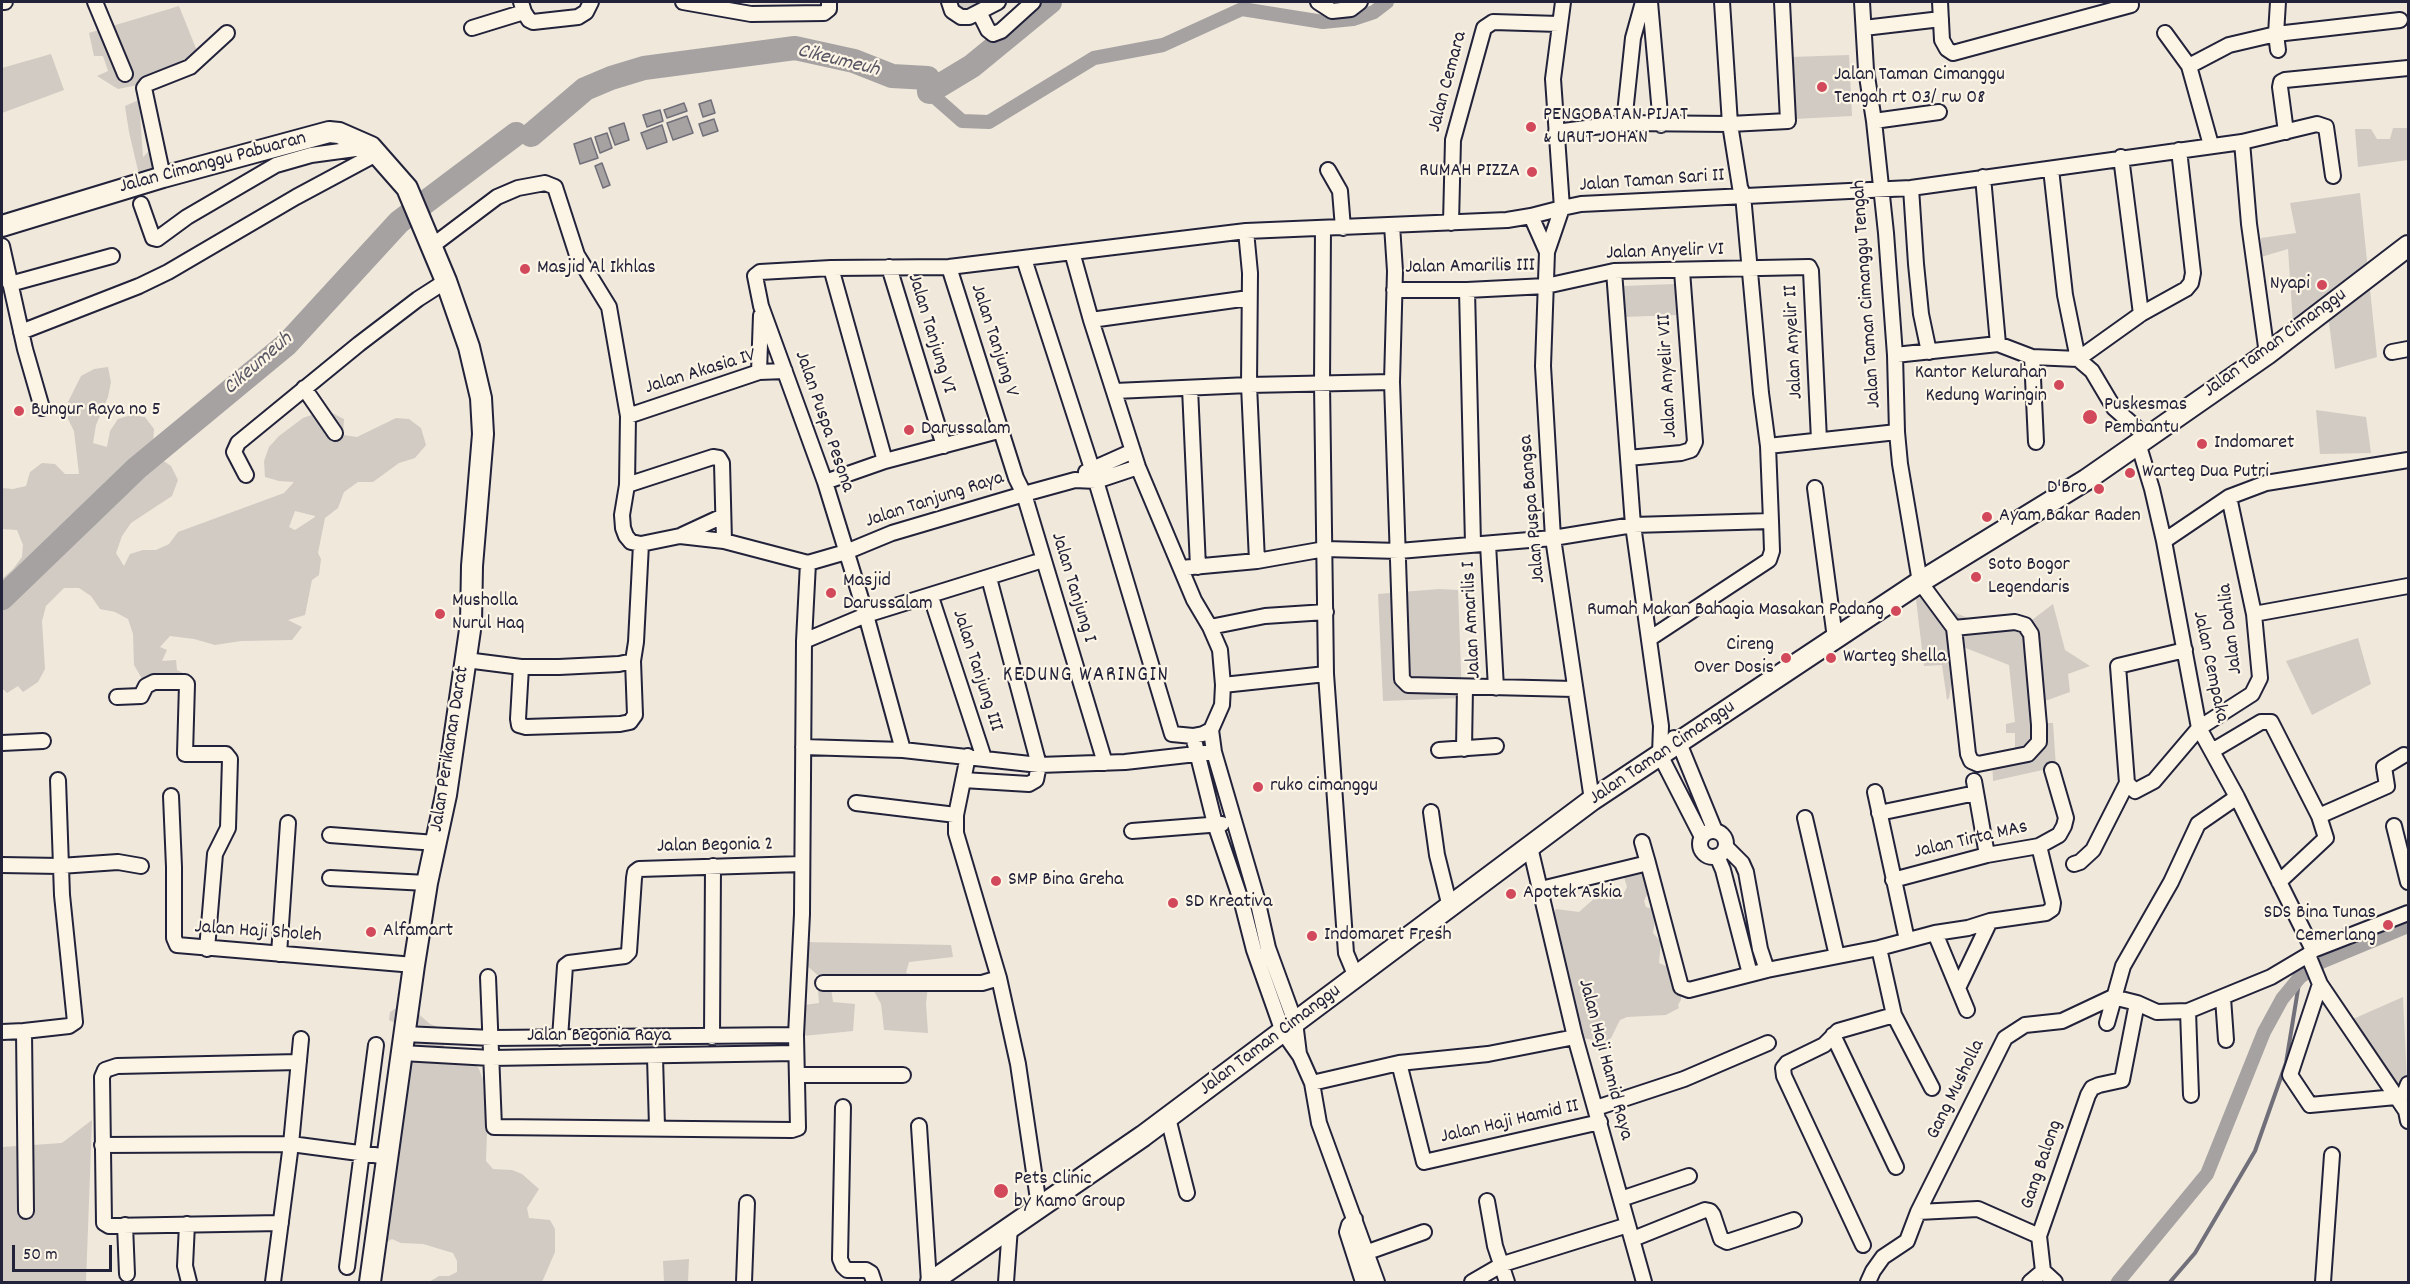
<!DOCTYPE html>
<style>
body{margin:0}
#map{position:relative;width:2410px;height:1284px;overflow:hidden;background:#efe8db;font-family:Dekko,sans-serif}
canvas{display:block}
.frame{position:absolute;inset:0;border:3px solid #22223b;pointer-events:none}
.scale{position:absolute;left:12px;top:1245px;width:100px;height:27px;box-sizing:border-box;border:3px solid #22223b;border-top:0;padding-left:8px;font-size:18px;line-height:21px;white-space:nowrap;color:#22223b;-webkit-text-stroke:4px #fcf5e5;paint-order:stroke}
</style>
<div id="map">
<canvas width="2410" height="1284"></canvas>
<div class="frame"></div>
<div class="scale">50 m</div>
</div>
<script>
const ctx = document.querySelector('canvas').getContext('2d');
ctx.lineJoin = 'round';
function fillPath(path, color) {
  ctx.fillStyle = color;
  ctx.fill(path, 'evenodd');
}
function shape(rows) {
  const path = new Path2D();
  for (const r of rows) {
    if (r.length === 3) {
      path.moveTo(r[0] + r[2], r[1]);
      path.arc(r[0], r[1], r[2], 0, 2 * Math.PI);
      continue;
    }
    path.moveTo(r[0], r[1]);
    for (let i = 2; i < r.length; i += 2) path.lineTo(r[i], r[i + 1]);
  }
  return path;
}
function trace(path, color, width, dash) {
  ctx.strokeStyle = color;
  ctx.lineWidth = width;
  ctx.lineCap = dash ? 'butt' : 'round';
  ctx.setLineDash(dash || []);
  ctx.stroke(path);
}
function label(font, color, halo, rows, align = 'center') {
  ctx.font = font + ' Dekko,sans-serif';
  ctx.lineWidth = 4.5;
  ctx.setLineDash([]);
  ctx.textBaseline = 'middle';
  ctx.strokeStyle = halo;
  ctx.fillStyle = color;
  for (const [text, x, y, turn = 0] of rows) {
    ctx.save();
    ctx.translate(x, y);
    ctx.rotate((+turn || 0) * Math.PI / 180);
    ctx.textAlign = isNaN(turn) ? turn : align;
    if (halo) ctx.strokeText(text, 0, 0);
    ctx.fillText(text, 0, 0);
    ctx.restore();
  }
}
const green = shape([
 [949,2,998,2,969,17],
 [179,6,197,51,168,79,118,89,97,76,108,71,103,56,94,56,89,33],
 [51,54,64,90,2,113,2,68],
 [1849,55,1852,116,1794,119,1791,57],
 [139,100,143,157,153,147,160,175,140,179,129,132,125,106],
 [2393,128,2407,128,2408,160,2358,167,2355,129,2371,129,2377,139,2390,139],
 [2360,193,2377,357,2335,369,2326,300,2293,324,2288,249,2261,257,2261,238,2296,233,2290,203],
 [1675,284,1676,315,1624,317,1623,286],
 [108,367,111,382,108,397,96,425,93,443,107,447,110,431,118,419,131,415,145,417,154,429,153,445,159,458,171,466,178,480,172,496,131,523,122,536,116,553,124,566,130,554,143,550,156,550,169,544,178,532,284,493,294,482,279,481,265,477,264,461,269,447,279,436,303,418,317,413,332,413,344,419,343,435,357,437,396,418,409,419,421,428,426,445,415,458,399,463,373,482,358,482,344,492,338,508,325,518,318,553,321,559,319,575,312,580,305,615,288,620,302,627,292,640,241,641,215,645,194,639,170,636,160,647,167,650,162,661,176,660,177,670,189,676,183,691,153,687,141,677,134,665,133,634,128,619,115,612,100,609,91,596,79,588,64,588,46,606,42,621,45,669,38,682,23,692,18,686,7,693,2,688,2,579,13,569,22,557,23,545,17,530,2,529,2,488,13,489,26,486,30,472,42,463,55,464,65,474,79,474,74,431,67,417,68,402,81,376,94,369],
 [295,511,315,516,315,517,295,530,289,527],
 [2316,410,2366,417,2371,453,2320,454],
 [1932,581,1945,608,1988,627,2028,623,2053,604,2065,650,2090,666,2068,674,2070,692,2045,701,2047,723,2053,723,2056,767,1993,781,1992,756,2015,755,2015,733,2006,733,2006,724,2015,722,2009,665,1958,645,1949,698,1947,700,1942,665,1924,666,1915,591],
 [1439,589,1458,590,1462,698,1383,701,1378,594],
 [2358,638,2371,684,2312,715,2286,661],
 [1640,870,1646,874,1651,886,1644,901,1646,907,1652,909,1656,914,1653,933,1661,942,1659,963,1670,968,1681,992,1681,1000,1678,1005,1679,1008,1666,1015,1627,1017,1620,1020,1611,1038,1605,1042,1576,1037,1566,1008,1553,986,1556,975,1566,968,1559,961,1561,938,1554,927,1553,915,1556,909,1579,912,1596,897,1608,899,1624,893,1627,887,1623,874],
 [805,942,951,945,953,957,909,962,906,973,929,979,926,1003,928,1033,884,1030,881,1004,864,973,859,988,831,988,833,1002,855,1004,853,1031,803,1036,804,1005,819,1003,818,990,831,987,805,964],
 [2403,997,2407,1082,2398,1086,2353,1019],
 [401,1005,414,1010,430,1024,449,1031,466,1043,444,1045,444,1056,472,1060,479,1069,483,1079,487,1133,486,1161,493,1169,512,1170,522,1174,539,1189,527,1208,529,1218,550,1220,555,1229,555,1252,542,1282,429,1282,439,1276,449,1276,457,1272,457,1261,453,1253,423,1244,401,1243,392,1239,380,1246,399,1025,389,1020,390,1012],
 [92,1120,86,1282,2,1282,2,1147,62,1143],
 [689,1259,688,1282,664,1282,663,1261]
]);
const water = shape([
 [711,100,715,113,703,117,699,104,711,100],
 [684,103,687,111,667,118,664,110,684,103],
 [660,110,663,121,647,127,643,115,660,110],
 [687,116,693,133,673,140,667,123,687,116],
 [714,119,718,131,703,136,699,124,714,119],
 [624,123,629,140,615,145,609,128,624,123],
 [662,125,667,142,647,149,641,133,662,125],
 [607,133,612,148,600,153,595,137,607,133],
 [591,138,598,158,580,164,574,144,591,138],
 [602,163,610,185,603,188,595,166,602,163]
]);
const stream = shape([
 [2170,1282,2195,1253,2255,1151,2286,1063,2300,977]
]);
const canal = shape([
 [929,92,962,121,989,122,1094,58,1163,45,1242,9,1323,22,1353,19,1374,12,1387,2],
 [2118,1282,2207,1174,2264,1032,2282,999,2300,977,2321,962,2408,926]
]);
const river = shape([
 [531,135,585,89,611,78,644,68,795,48,854,61,892,76,928,78,929,92,972,66,1050,2],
 [2,598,137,468,287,344,399,222,516,134]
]);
const street = shape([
 [2,2,5,2],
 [95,2,125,74],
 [521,2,524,12,529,20,533,22,578,17,586,12,591,2],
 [683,2,751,14,824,13,829,9,829,2],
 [949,2,952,11,961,17,969,17,998,2],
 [1318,2,1332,11,1351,9,1360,2],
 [1650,2,1661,125],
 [1862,2,1866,70,1874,121,1886,233,1895,355,1897,432,1900,464,1920,582,1954,628,1968,754,1971,761,1978,764,2028,754,2039,742,2039,725,2031,634,2025,625,2015,622,1954,628],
 [1940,2,1942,40,1947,49,1953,53,2131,5],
 [979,12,988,30,993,34,1001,31,1033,2],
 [472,28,524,12],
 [1864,28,1941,19],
 [2165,33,2189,66,2211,145],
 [2278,50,2276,34,2278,2],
 [2189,66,2229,45,2276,34,2400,20],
 [1874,121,1939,112],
 [1624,123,1633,38,1643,2],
 [1556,132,1624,123,1730,124,1788,121,1782,2],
 [2286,132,2280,87,2281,82,2285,80,2408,68],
 [2242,142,2249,224,2267,354],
 [2121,157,2141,314],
 [2051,169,2065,295,2078,359,2092,371,2114,408,2147,437],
 [1328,170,1340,191,1343,228],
 [163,177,144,88,147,84,190,67,227,33],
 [1983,177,1998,344],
 [1911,188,1916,264,1921,314,1929,352],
 [141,204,153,238,157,239,187,217,276,165,311,155,370,147],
 [1531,216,1547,252,1543,366,1553,538,1592,800],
 [1451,223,1453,140,1484,28,1493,22,1559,24],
 [1392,225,1395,271,1392,382,1402,679,1408,685,1574,689],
 [1323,228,1322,384,1326,674,1346,953,1356,977],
 [1246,231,1250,273,1249,385,1257,561],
 [2,246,25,349,42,408],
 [432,246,497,197,518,188,545,183,555,187,577,255,609,307,628,416,627,485,622,515,623,528,626,536,631,542,641,544,680,536,724,541,808,563],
 [1547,252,1562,208,1581,204,1911,188,2242,142,2317,124,2326,127,2333,176],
 [1024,259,1096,481,1172,734,1193,736,1203,734,1211,730,1222,705,1223,685,1220,650,1210,627,1194,600,1138,467,1091,320,1072,252],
 [889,267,944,446],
 [949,267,1016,478,1024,494,1105,763],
 [831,268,885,461],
 [1614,271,1633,525,1661,726,1660,755,1702,837],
 [10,284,112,256],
 [1394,290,1467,290,1546,286,1614,271,1809,267,1811,271,1819,440],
 [1467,290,1473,544],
 [1091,320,1249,298],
 [21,332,139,286,168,272,296,197,378,153],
 [2392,352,2408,349],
 [1895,355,1998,344,2032,357,2078,359,2141,314,2186,289,2191,283,2193,273,2179,150],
 [2032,357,2036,442],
 [759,372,761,315],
 [304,388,335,433],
 [1190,388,1198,567],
 [1115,391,1249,385,1392,382],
 [628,416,759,372,785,371],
 [2138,443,2152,489,2164,541,2199,728,2237,797,2313,950],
 [1768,446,1897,432],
 [1628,458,1681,453,1691,450,1695,442,1682,271],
 [1086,472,1133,451],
 [246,475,234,452,238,443,359,344,418,299,446,281],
 [825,482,885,461,1002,430],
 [627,485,713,457,719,458,722,463,724,541],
 [1815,488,1835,638],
 [682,535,723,516],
 [2164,541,2229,497,2266,483,2408,460],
 [1488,544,1496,688],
 [808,563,846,552,892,533,1024,494,1075,480,1096,481,1138,467],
 [1181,568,1257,561,1325,549,1399,551,1553,538,1633,525,1771,521,1768,446,1761,393,1743,195,1740,187,1730,124,1722,2],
 [931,597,984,758],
 [2254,614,2408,586],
 [1210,627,1265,616,1326,612],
 [1649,639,1769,560,1772,551,1771,521],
 [804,641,866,615,1043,560],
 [2185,650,2118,666,2127,783,2135,791,2154,781,2199,728,2252,694,2260,678,2254,614,2229,497],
 [466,660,521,667,559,667,619,664,633,661,636,642,641,544],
 [521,667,518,719,519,725,526,727,620,724,630,722,635,715,633,661],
 [1223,685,1326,674],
 [117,697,141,696,146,686,154,682,185,682,187,684,185,754,226,754,230,759,228,828,215,854,207,949],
 [1211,730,1214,752,1257,899,1268,948,1295,1022,1299,1054],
 [1193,736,1215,824,1242,903,1254,950,1283,1032,1300,1056,1312,1083,1319,1123,1377,1282],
 [1674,738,1679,743,1715,831],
 [2,743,43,741],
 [803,747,903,750,1039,765,1125,762,1214,752],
 [1464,749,1465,687],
 [903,750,866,615,825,482,761,306,755,276,760,272,831,268,949,267,1246,231,1507,220,1531,216,1562,208,1553,79,1563,2],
 [1439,750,1496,746],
 [2212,751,2261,722,2271,722,2319,816,2326,838,2279,882],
 [968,756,956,815,956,833,999,978,1018,1064,1039,1206],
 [963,780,1029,784,1036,780,1039,765,989,578],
 [1974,781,1987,855],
 [1875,792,1907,940],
 [171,796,174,867,174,938,177,945,414,965],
 [856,803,956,815],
 [1431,812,1437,855,1450,907],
 [1879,813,1976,793],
 [2319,816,2387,786,2384,767,2404,755],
 [1805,818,1837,956],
 [2394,826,2408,882],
 [1132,831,1222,824],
 [1713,844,13],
 [330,835,436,843],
 [1642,842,1648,863],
 [1530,847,1575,1037,1644,1282],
 [1726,847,1742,863,1746,872,1760,949,1767,970],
 [1717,856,1723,870,1750,974],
 [2074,864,2080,862,2093,850,2127,783],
 [2,865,60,866,118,862,141,866],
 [330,878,427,883],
 [1893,880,1987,855,2039,846,2059,835,2064,826,2066,818,2052,770],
 [1541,889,1648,863,1681,987,1689,990,1767,970,1879,948,1935,933,1968,928,1990,921,2046,913,2052,909,2053,903,2039,846],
 [1935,933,1967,1010],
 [1879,948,1894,1015,1932,1088],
 [2313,950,2308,955,2320,984,2406,1111,2408,1121],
 [2313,950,2408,913],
 [279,954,288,823],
 [488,977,494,1127,792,1130,798,1128,796,1035,802,914,804,641,808,563],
 [823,983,982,983,999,978],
 [2320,984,2290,1075,2310,1105,2396,1097,2404,1094,2408,1084],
 [1958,988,1990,921],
 [2223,998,2226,1040],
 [2188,1011,2191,1095],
 [2107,1023,2123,966,2171,882,2198,824,2237,797],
 [24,1031,69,1026,75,1022,62,895,58,780],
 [2,1032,24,1031,26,1211],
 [404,1034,492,1038,796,1035],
 [1833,1035,1896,1167],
 [712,1037,713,866],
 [560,1038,565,966,569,963,625,956,629,952,634,878,635,872,639,869,802,864],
 [402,1053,491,1058,796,1053],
 [655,1057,657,1127],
 [1399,1063,1424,1162,1600,1122],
 [797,1075,903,1075],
 [1312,1083,1399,1063,1488,1054,1575,1037],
 [843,1107,840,1259,843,1266,847,1270,866,1270,871,1273,874,1282],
 [1596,1108,1684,1079,1768,1043],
 [1168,1118,1187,1193],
 [919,1126,929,1282],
 [102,1145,291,1144,389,1157],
 [1621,1199,1689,1176],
 [1487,1201,1495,1246,1507,1282],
 [1918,1212,1978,1209,2039,1236],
 [1355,1219,1349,1225,1347,1232,1363,1282],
 [281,1223,109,1226,104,1223,102,1077,105,1070,117,1066,299,1062],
 [187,1224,185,1266,189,1282],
 [125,1225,127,1274],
 [1633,1239,1705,1210,1710,1211,1713,1215,1721,1239,1727,1242,1794,1220],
 [1863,1245,1784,1076,1783,1068,1787,1063,1824,1045,1838,1031,1894,1015],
 [1368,1252,1424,1232],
 [347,1267,376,1045],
 [2043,1271,2055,1282],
 [273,1282,291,1144,301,1039],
 [744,1282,747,1203],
 [1006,1282,1010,1227],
 [1472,1282,1503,1264,1628,1225],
 [1868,1282,1873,1271,1883,1257,1907,1241,1918,1212,2005,1038,2025,1025,2062,1021,2113,997,2137,1003,2157,1012,2188,1011,2271,977,2308,955],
 [2030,1282,2043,1271,2039,1236,2088,1095,2092,1088,2099,1085,2122,1080,2137,1003],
 [2323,1282,2332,1155]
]);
const secondary = shape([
 [2,226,163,177,329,132,339,133,371,147,407,188,446,281,469,347,481,398,483,434,472,566,471,623,446,795,427,883,414,965,370,1282],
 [931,1282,1143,1136,1592,800,1920,582,2086,480,2267,354,2408,246]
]);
const markers = [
 [1822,87,6,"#d1495b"],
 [1531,127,6,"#d1495b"],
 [1532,172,6,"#d1495b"],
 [525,269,6,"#d1495b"],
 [2322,285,6,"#d1495b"],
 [2059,385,6,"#d1495b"],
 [19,411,6,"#d1495b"],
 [2090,417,8,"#d1495b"],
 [909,430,6,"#d1495b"],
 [2202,444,6,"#d1495b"],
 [2130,473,6,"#d1495b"],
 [2099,489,6,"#d1495b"],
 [1987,517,6,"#d1495b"],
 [1976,577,6,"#d1495b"],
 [831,593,6,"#d1495b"],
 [1896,611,6,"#d1495b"],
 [440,614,6,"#d1495b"],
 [1786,658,6,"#d1495b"],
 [1831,658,6,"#d1495b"],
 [1258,787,6,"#d1495b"],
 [996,881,6,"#d1495b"],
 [1511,894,6,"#d1495b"],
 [1173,903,6,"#d1495b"],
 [2388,925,6,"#d1495b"],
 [371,932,6,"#d1495b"],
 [1312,936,6,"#d1495b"],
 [1001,1191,8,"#d1495b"]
];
const poiNames = [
 ["Jalan Taman Cimanggu",1834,76],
 ["Tengah rt 03/ rw 08",1834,99],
 ["PENGOBATAN PIJAT",1543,116],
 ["& URUT JOHAN",1543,139],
 ["RUMAH PIZZA",1520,172,"right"],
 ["Masjid Al Ikhlas",537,269],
 ["Nyapi",2310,285,"right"],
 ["Kantor Kelurahan",2047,374,"right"],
 ["Kedung Waringin",2047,397,"right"],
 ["Puskesmas",2104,406],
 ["Pembantu",2104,429],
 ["Bungur Raya no 5",31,411],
 ["Darussalam",921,430],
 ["Indomaret",2214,444],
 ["Warteg Dua Putri",2142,473],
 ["D'Bro",2087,489,"right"],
 ["Ayam Bakar Raden",1999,517],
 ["Soto Bogor",1988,566],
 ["Legendaris",1988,589],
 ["Masjid",843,582],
 ["Darussalam",843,605],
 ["Musholla",452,602],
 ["Nurul Haq",452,625],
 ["Rumah Makan Bahagia Masakan Padang",1884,611,"right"],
 ["Cireng",1774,646,"right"],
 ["Over Dosis",1774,669,"right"],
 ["Warteg Shella",1843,658],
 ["ruko cimanggu",1270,787],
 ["SMP Bina Greha",1008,881],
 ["Apotek Askia",1523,894],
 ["SD Kreativa",1185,903],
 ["SDS Bina Tunas",2376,914,"right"],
 ["Cemerlang",2376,937,"right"],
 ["Alfamart",383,932],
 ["Indomaret Fresh",1324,936],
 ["Pets Clinic",1014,1180],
 ["by Kamo Group",1014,1203]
];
const streetNames = [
 ["Jalan Cemara",1449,82,-75],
 ["Jalan Cimanggu Pabuaran",213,164,-15],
 ["Jalan Taman Sari II",1652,182,-4],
 ["Jalan Anyelir VI",1665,253,-2],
 ["Jalan Amarilis III",1470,268,-1],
 ["Jalan Taman Cimanggu Tengah",1868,294,-94],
 ["Jalan Tanjung VI",930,334,73],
 ["Jalan Tanjung V",993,341,72],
 ["Jalan Anyelir II",1795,342,-93],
 ["Jalan Taman Cimanggu",2276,344,-36],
 ["Jalan Akasia IV",701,373,-17],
 ["Jalan Anyelir VII",1669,376,-93],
 ["Jalan Puspa Pesona",823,422,71],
 ["Jalan Tanjung Raya",935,501,-18],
 ["Jalan Puspa Bangsa",1534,509,-95],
 ["Jalan Tanjung I",1072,588,73],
 ["Jalan Amarilis I",1473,620,-93],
 ["Jalan Dahlia",2232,629,-97],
 ["Jalan Cempaka",2209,667,78],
 ["Jalan Tanjung III",976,671,72],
 ["Jalan Perikanan Darat",451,749,-81],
 ["Jalan Taman Cimanggu",1663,754,-34],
 ["Jalan Tirta MAs",1971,841,-13],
 ["Jalan Begonia 2",715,847,-1],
 ["Jalan Haji Sholeh",258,933,4],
 ["Jalan Begonia Raya",599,1037],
 ["Jalan Taman Cimanggu",1271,1041,-37],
 ["Jalan Haji Hamid Raya",1604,1060,75],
 ["Gang Musholla",1957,1090,-64],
 ["Jalan Haji Hamid II",1510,1123,-13],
 ["Gang Balong",2043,1165,-71]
];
const waterNames = [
 ["Cikeumeuh",838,62,14],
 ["Cikeumeuh",259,365,-41]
];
const neighbourhoodNames = [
 ["KEDUNG WARINGIN",1086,677]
];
fillPath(green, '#d1cbc3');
fillPath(water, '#a6a2a2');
trace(water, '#716f79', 1.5);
trace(stream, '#716f79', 4);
trace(canal, '#a6a2a2', 14);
trace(river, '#a6a2a2', 24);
trace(street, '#22223b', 18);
trace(secondary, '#22223b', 24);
trace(street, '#fcf5e5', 14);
trace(secondary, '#fcf5e5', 20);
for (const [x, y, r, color] of markers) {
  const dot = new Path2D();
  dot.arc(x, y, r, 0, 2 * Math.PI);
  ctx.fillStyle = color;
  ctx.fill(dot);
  trace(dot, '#fcf5e5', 2);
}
label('20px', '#22223b', '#fcf5e5', poiNames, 'left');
label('20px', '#22223b', '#fcf5e5', streetNames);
label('italic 21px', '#575564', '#fcf5e5', waterNames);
ctx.letterSpacing = '1.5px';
label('21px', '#22223b', '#fcf5e5', neighbourhoodNames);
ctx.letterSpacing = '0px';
</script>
